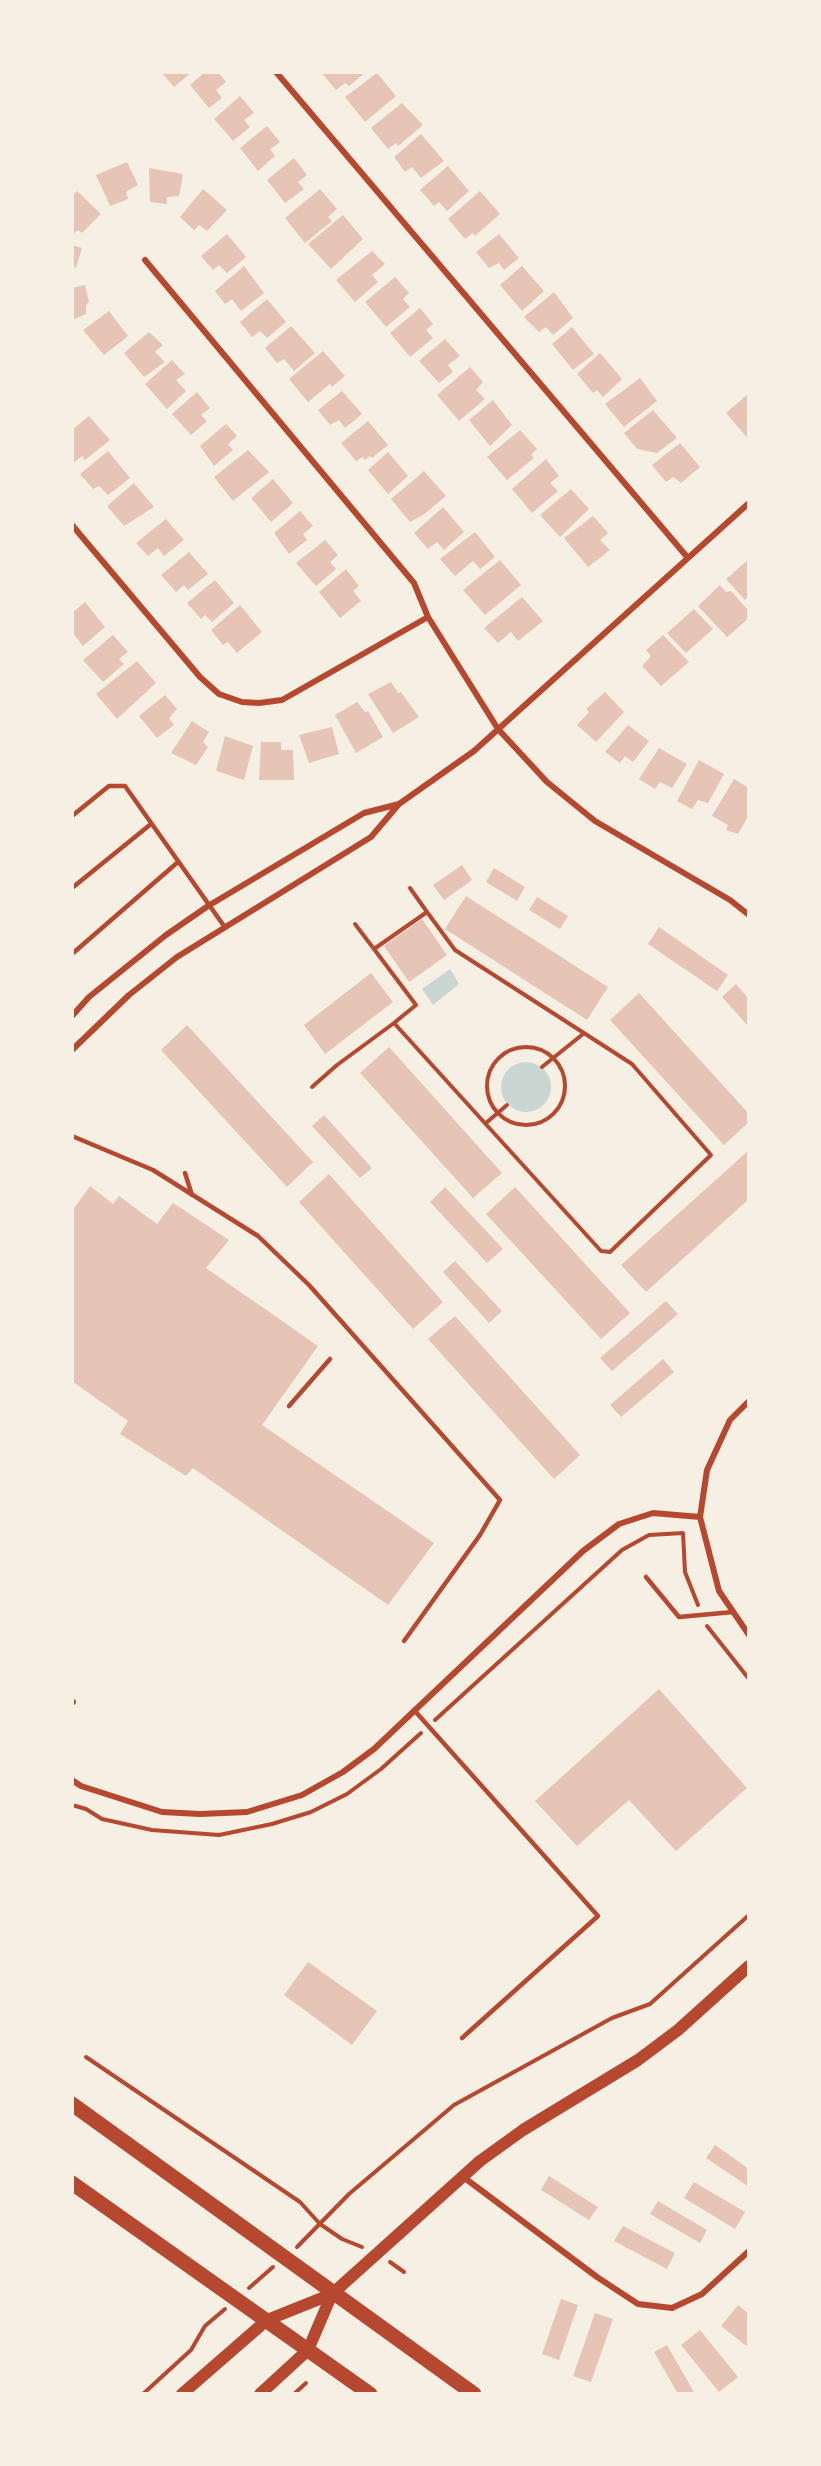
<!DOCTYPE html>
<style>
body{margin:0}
#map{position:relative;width:821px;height:2466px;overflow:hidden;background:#f6efe4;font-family:Poppins,sans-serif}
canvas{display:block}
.frame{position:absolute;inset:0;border:74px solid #f6efe4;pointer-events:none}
</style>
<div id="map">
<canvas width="821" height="2466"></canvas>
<div class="frame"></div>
</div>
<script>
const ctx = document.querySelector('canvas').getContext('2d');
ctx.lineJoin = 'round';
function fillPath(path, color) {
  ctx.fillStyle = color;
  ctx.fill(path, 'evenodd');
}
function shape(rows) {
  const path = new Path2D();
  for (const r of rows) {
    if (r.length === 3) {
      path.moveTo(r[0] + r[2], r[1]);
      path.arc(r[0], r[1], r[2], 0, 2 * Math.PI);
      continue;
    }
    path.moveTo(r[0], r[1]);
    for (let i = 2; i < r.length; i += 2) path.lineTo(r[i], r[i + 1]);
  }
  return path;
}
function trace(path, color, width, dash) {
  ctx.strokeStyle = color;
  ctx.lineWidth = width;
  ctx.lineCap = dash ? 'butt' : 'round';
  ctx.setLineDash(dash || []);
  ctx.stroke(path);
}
const water = shape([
 [450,969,459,984,433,1005,422,989],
 [526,1087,25]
]);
const building = shape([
 [161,72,192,72,174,87],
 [205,72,218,72,226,82,216,90,222,98,209,108,190,85],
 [321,72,366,72,349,86,345,83,336,90],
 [377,73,396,96,365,122,345,97],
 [240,96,254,113,244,120,250,127,233,141,214,119],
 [402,103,423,125,398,146,396,143,388,149,371,128],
 [267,126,280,142,270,149,275,156,258,171,240,148],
 [421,134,444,161,421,178,412,167,405,172,394,157],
 [294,158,307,175,298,182,304,189,285,203,267,180],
 [127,162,138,185,126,192,128,199,110,206,96,175],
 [448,166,469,191,447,211,439,202,434,206,420,190],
 [149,168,183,174,179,196,167,197,167,204,150,202],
 [203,189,227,210,207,231,199,225,194,230,180,217],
 [320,189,337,209,328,217,332,221,305,243,285,218],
 [77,191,101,214,82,233,78,230,73,234,72,196],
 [480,191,500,214,475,236,473,233,465,239,448,219],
 [343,215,363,239,331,269,308,244],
 [227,234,246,257,227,273,219,265,213,270,201,256],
 [499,234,519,258,504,270,499,263,489,268,476,252],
 [72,245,82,248,76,268,72,266],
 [372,251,385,264,372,275,378,282,355,302,336,280],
 [244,266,264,293,241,311,232,299,225,304,215,291],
 [522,266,544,291,522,311,500,285],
 [395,277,409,293,403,299,410,307,386,327,365,302],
 [85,285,89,302,86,305,86,314,72,320,72,288],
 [554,292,573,318,553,335,546,327,539,332,524,317],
 [267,299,286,322,267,338,260,331,252,337,240,322],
 [420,308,433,324,426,330,433,338,410,357,390,333],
 [109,311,128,336,104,355,83,330],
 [291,326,315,353,294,371,284,359,277,363,265,348],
 [572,327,594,354,573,370,552,344],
 [149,332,163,345,155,352,165,362,144,377,124,353],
 [445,339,460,356,448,365,453,372,439,383,419,361],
 [323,351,345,376,332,387,330,384,308,402,289,379],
 [600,353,622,379,603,397,597,390,593,393,577,374],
 [172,360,185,374,176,380,186,391,167,409,145,384],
 [470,367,483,382,476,390,485,399,459,421,437,395],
 [640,378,657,401,624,427,605,404],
 [342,391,362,414,345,428,339,420,330,425,318,410],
 [197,392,210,408,201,415,207,421,191,435,172,414],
 [749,393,749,440,726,413],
 [493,400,512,425,490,446,469,420],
 [653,410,677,438,657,453,637,449,624,433],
 [89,416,110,440,85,460,82,456,72,464,72,430],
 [368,421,388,445,372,458,370,456,365,460,363,457,356,461,341,443],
 [226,424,237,436,228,444,233,450,214,466,200,446],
 [520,430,537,449,531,455,534,458,507,480,487,457],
 [680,443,700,467,681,483,673,477,666,482,652,465],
 [248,450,269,472,233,501,214,477],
 [108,451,130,478,108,495,99,486,93,489,80,474],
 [388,452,408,476,388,494,368,470],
 [546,459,559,476,550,483,558,491,532,513,512,489],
 [424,471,446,496,423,515,410,522,391,499],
 [273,479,293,503,271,522,251,498],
 [134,483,154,507,124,526,107,506],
 [571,489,589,509,560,537,540,515],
 [443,507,464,532,444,550,437,542,428,549,414,533],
 [300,511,313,526,303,534,307,540,289,554,274,533],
 [593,516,608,533,600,540,610,550,588,567,564,538],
 [166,519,184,540,164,556,158,548,148,556,136,543],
 [475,532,495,557,480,569,473,561,455,576,440,559],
 [325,540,338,555,330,562,336,569,316,586,296,563],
 [189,552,208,574,188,590,184,585,176,592,161,575],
 [749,559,749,596,745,600,726,579],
 [500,560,521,585,485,615,463,590],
 [346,569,359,586,353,591,361,601,340,618,319,592],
 [215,580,234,603,212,622,205,615,201,619,187,603],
 [720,585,726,592,731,591,749,611,749,618,727,637,698,606],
 [522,597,543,621,518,641,511,632,498,643,484,628],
 [85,602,105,627,83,646,72,632,72,613],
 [240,605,262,632,237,653,228,642,223,645,211,630],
 [694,609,713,629,686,653,667,633],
 [113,635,128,652,119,659,124,664,103,682,83,660],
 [663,635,689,662,661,686,642,666,651,656,646,650],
 [137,661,156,683,117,719,96,694],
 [391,682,398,693,401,692,419,717,393,733,368,694],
 [605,692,624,712,596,742,577,725,589,712,586,709],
 [165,695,177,709,169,718,174,725,157,738,139,716],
 [357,702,365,712,368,711,383,737,356,753,335,715],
 [192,721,209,732,203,742,208,747,196,765,171,753],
 [628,725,649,741,633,762,625,756,620,763,605,752],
 [332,727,339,754,309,763,299,735],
 [225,736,253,746,244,780,216,771],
 [261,742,281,742,281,750,293,750,294,780,259,780],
 [659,748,687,764,672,788,660,782,655,789,639,779],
 [699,760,724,774,708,803,698,800,692,809,677,801],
 [734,779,749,788,749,815,738,834,726,830,728,825,712,816],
 [462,865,472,880,444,900,433,885],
 [494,868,525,887,517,901,486,882],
 [466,896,608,987,587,1020,445,929],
 [537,897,568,916,560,929,529,910],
 [422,919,447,955,409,982,384,946],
 [659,927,728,975,717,991,648,944],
 [371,973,393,1002,325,1054,304,1025],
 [736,984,749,999,749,1027,722,997],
 [639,993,749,1114,749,1122,724,1145,610,1020],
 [187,1025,313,1162,287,1187,161,1050],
 [389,1047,502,1173,473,1198,360,1073],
 [324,1115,372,1168,360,1178,312,1126],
 [748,1151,749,1199,646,1292,621,1265],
 [329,1174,443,1302,413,1329,299,1202],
 [90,1186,113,1204,119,1196,157,1224,173,1203,229,1240,206,1268,318,1346,262,1425,434,1543,388,1605,193,1468,186,1476,120,1434,128,1421,72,1381,72,1211],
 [445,1187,503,1249,487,1263,430,1202],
 [515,1187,630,1313,601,1339,486,1214],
 [455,1261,502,1311,489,1323,443,1272],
 [666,1301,678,1314,612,1371,600,1358],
 [455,1316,580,1455,554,1479,428,1339],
 [663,1359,674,1372,621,1417,610,1405],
 [659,1689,747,1788,676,1851,629,1800,577,1846,535,1801],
 [308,1962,377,2011,352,2045,284,1995],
 [715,2145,749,2169,749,2187,706,2158],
 [549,2176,598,2207,589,2220,541,2190],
 [694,2182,745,2212,735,2229,684,2198],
 [658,2201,707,2230,700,2243,650,2214],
 [623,2226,675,2253,667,2269,614,2241],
 [561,2299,578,2305,559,2360,542,2354],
 [738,2305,749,2314,749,2348,721,2326],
 [595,2313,613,2319,591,2382,573,2376],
 [700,2330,738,2377,719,2392,681,2345],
 [667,2345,695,2394,678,2394,654,2352]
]);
const path = shape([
 [410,888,427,912],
 [427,912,455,950,632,1064,711,1155,610,1252,601,1251,394,1023,416,1005,374,949,427,912],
 [355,924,374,949],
 [526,1086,39],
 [542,1067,583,1034],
 [312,1087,337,1065,394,1023],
 [486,1123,507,1105],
 [707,1626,749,1679],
 [435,1720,622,1550,649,1535,683,1533,685,1572,698,1605],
 [72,1805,86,1809,102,1819,152,1830,219,1835,272,1824,311,1812,347,1794,381,1769,421,1733],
 [86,2057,300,2202,320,2224,342,2239,362,2247],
 [297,2247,349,2194,454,2105,612,2018,650,2004,749,1915],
 [390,2262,404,2272],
 [249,2288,273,2267],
 [143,2394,191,2350,205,2326,225,2309],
 [294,2394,306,2383]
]);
const service = shape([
 [72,816,109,786,125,786,224,926],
 [72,888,151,824],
 [72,954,178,862],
 [72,1136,153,1170,258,1236,309,1285,500,1500,480,1535,404,1641],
 [185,1173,192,1195],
 [289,1406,330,1359],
 [646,1577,679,1617,733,1612],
 [414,1710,598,1916,462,2038]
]);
const minor = shape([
 [276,72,688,558],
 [145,260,414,583,428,617,498,729,547,782,595,821,730,900,749,915],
 [72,525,200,677,219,694,242,702,259,703,282,700,428,617],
 [72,1016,89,997,166,935,208,906,364,813,399,804],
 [72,1050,129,995,177,957,371,837,399,804,474,751,749,503],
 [749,1401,730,1420,707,1470,700,1517,719,1591,749,1635],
 [72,1702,73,1702],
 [72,1780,81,1786,162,1812,200,1814,247,1812,302,1795,343,1772,374,1749,583,1551,619,1524,653,1513,700,1517],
 [462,2176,597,2277,638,2304,672,2308,702,2294,749,2251]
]);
const secondary = shape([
 [182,2394,267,2320,332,2294,480,2161,523,2130,638,2060,678,2030,749,1966],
 [260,2394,308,2350,332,2294]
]);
const primary = shape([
 [72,2104,474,2394],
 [72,2183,370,2394]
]);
fillPath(water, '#c9d6d2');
fillPath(building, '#e6c5b7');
trace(path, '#b5482f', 4);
trace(service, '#b5482f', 4.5);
trace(minor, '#b5482f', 6);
trace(secondary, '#b5482f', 12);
trace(primary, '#b5482f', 15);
</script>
